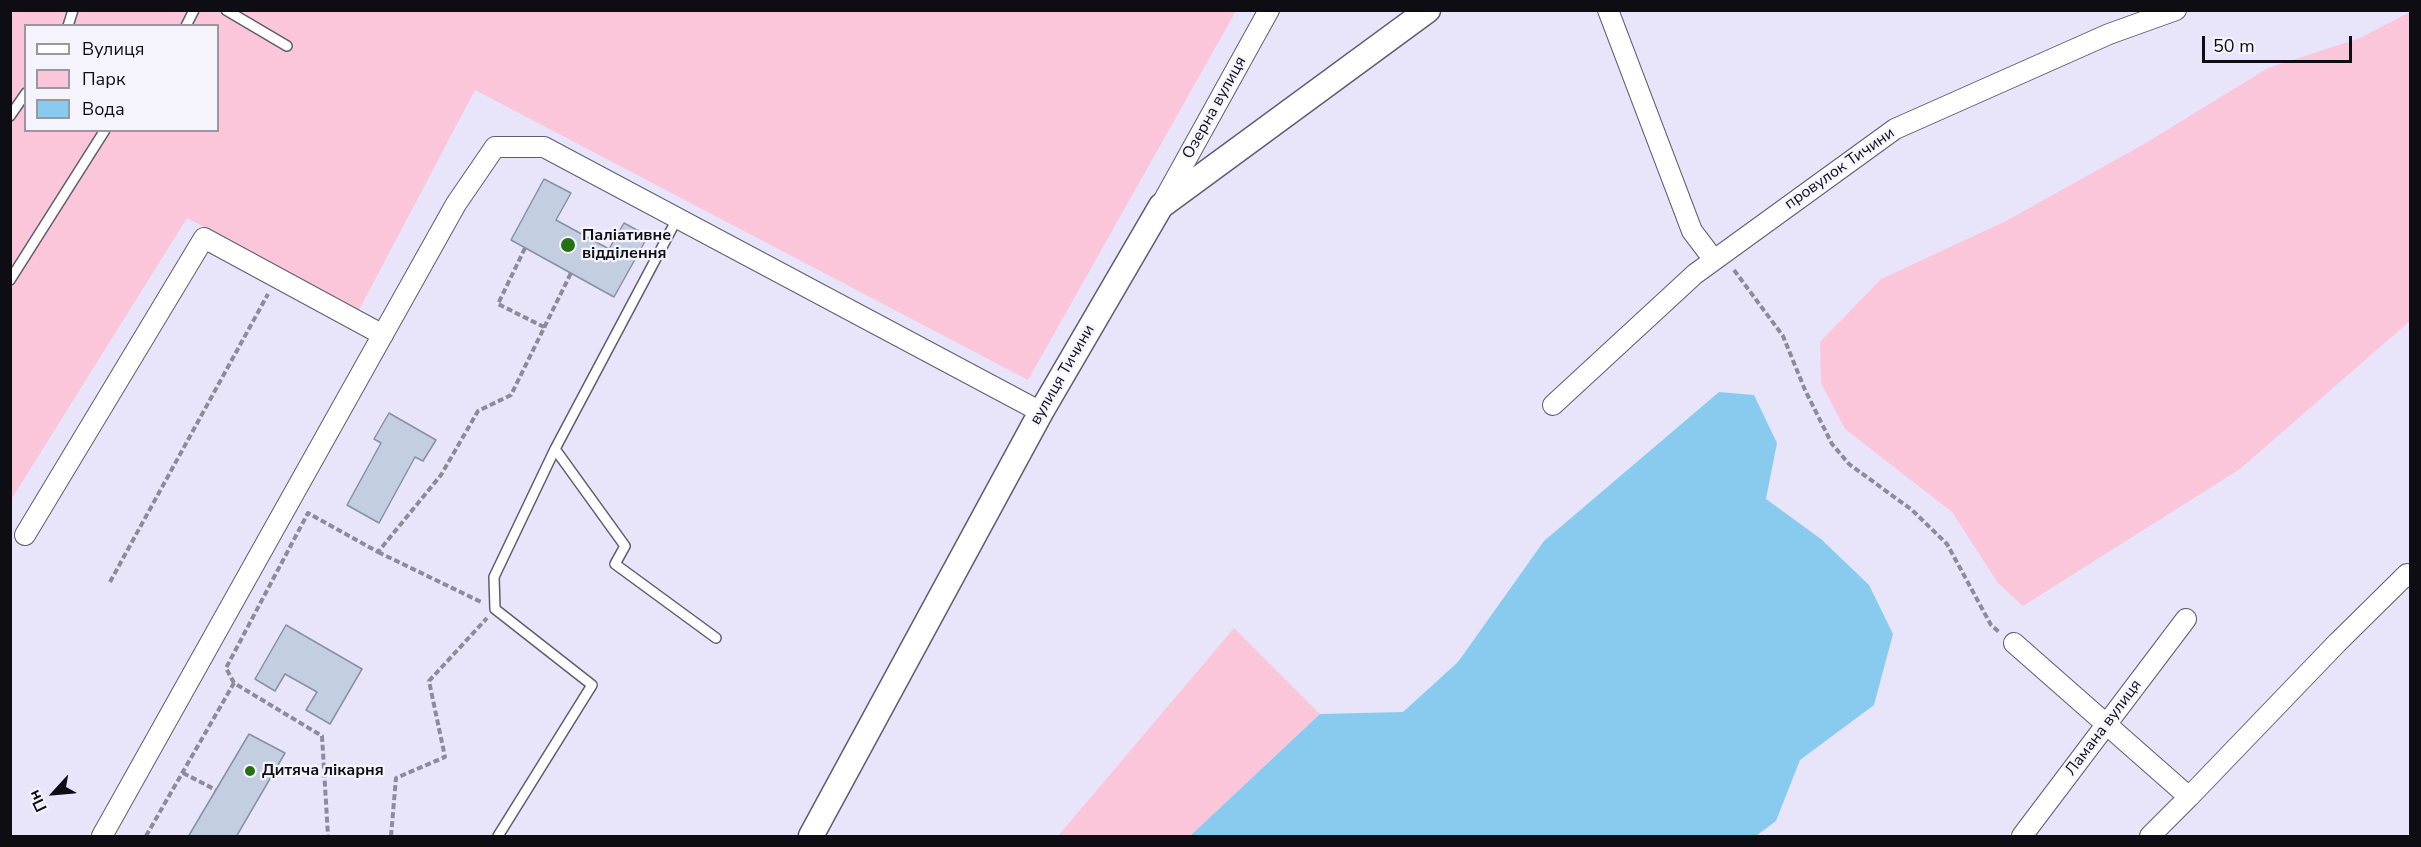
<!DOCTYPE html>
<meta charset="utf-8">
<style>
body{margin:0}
#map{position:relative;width:2421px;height:847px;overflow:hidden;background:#e8e5fb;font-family:"Nunito Sans",sans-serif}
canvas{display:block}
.frame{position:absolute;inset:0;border:12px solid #0e0d14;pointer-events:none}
.legend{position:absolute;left:24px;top:24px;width:195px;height:108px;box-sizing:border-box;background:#f5f4fd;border:2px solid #9998a0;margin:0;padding:8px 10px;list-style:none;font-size:18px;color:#0e0d14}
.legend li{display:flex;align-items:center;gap:12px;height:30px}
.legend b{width:30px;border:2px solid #9998a0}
.north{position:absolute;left:24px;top:763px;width:60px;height:60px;-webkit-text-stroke:4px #f5f4fd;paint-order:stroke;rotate:244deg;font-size:16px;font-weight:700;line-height:24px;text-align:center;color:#0e0d14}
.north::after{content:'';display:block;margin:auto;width:21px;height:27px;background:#0e0d14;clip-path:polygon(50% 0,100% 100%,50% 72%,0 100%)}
.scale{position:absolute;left:2202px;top:36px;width:150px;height:27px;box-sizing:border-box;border:3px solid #0e0d14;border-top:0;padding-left:8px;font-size:18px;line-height:21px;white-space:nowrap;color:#0e0d14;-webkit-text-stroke:4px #f5f4fd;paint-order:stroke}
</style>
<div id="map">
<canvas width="2421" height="847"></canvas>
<div class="frame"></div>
<ul class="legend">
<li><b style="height:8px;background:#fff"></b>Вулиця</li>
<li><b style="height:16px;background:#fbc6da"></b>Парк</li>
<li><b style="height:16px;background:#88cbee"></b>Вода</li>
</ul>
<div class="north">Пн</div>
<div class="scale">50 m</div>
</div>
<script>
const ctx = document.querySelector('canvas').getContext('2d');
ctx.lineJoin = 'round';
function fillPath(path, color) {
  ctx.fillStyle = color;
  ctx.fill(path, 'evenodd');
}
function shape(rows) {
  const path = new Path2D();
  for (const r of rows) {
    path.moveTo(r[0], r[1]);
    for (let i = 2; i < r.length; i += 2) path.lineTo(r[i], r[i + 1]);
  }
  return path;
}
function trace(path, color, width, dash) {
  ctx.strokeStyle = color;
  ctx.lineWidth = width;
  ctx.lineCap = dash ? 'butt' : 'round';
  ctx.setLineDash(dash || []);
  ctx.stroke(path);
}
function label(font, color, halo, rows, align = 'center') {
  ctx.font = font + ' "Nunito Sans",sans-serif';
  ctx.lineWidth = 4.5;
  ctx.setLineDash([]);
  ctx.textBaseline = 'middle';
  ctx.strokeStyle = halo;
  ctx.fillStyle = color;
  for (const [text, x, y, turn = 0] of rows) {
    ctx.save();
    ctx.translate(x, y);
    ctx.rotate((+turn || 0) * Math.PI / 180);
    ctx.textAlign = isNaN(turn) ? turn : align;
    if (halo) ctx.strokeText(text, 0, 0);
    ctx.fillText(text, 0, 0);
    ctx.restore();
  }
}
const green = shape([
 [11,11,1236,11,1028,380,475,90,359,310,187,218,11,500],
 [26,26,218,26,218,130,26,130],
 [2410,12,2410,321,2240,469,2023,606,1998,583,1952,512,1845,429,1821,383,1820,342,1881,279,2006,221,2144,144,2268,68,2360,38],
 [1234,628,1320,714,1190,836,1058,836]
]);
const water = shape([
 [1719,392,1754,395,1777,443,1766,499,1821,539,1869,585,1893,634,1874,705,1800,760,1776,821,1756,836,1190,836,1320,714,1403,712,1458,662,1544,541]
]);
const building = shape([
 [544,179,571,193,556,220,609,249,624,223,648,236,614,297,511,240,544,179],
 [389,413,436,440,423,461,415,457,379,523,347,505,381,443,374,439,389,413],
 [286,625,362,669,330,724,306,710,317,692,285,674,275,691,255,679,286,625],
 [249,734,285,753,236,837,188,837,249,734]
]);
const path = shape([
 [525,248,498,304,544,327],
 [1734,270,1783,336,1805,390,1832,444,1849,464,1912,510,1947,544,1991,625,1999,632],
 [378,552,481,602],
 [110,582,268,294],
 [234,683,226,668,308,513,378,552,441,475,478,411,511,395,571,273],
 [183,773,216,790],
 [146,836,234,683,322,736,328,836],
 [391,836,396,778,445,757,429,681,487,618]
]);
const service = shape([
 [226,10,287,46],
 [68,26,73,10],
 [186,26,194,10],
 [10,116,26,93],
 [678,217,555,449,625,546,615,564,716,638],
 [10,280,105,130],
 [498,836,592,685,495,609,494,577,555,449]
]);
const minor = shape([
 [1608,10,1692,231,1714,260],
 [1161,205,1269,10],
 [1553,405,1695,274,1895,129,2109,34,2176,10],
 [25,535,204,238,383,335],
 [2014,643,2189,797,2337,643,2407,574,2410,577],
 [102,836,456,204,495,147,544,147,1041,412],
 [2022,836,2186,619],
 [2150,836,2189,797]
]);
const tertiary = shape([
 [811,836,1041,412,1161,206,1428,10]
]);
const markers = [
 [568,245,8,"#257216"],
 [250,771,6,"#257216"]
];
const streetNames = [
 ["Озерна вулиця",1215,108,-61],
 ["провулок Тичини",1840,169,-35],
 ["вулиця Тичини",1063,375,-60],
 ["Ламана вулиця",2104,728,-53]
];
const poiNames = [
 ["Паліативне",582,236],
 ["відділення",582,254],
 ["Дитяча лікарня",262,771]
];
fillPath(green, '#fbc6da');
fillPath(water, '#88cbee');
fillPath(building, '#c3cee1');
trace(building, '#8791a3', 1.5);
trace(service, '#5f5c6e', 12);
trace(minor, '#5f5c6e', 22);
trace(tertiary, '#5f5c6e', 27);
trace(path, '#8d8b9b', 4, [6, 3]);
trace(service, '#fff', 9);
trace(minor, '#fff', 20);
trace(tertiary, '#fff', 24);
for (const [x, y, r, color] of markers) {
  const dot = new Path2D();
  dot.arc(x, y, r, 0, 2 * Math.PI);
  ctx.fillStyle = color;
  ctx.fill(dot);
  trace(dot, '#f5f4fd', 2);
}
label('16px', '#0e0d14', '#f5f4fd', streetNames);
label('bold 16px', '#0e0d14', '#f5f4fd', poiNames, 'left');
</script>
